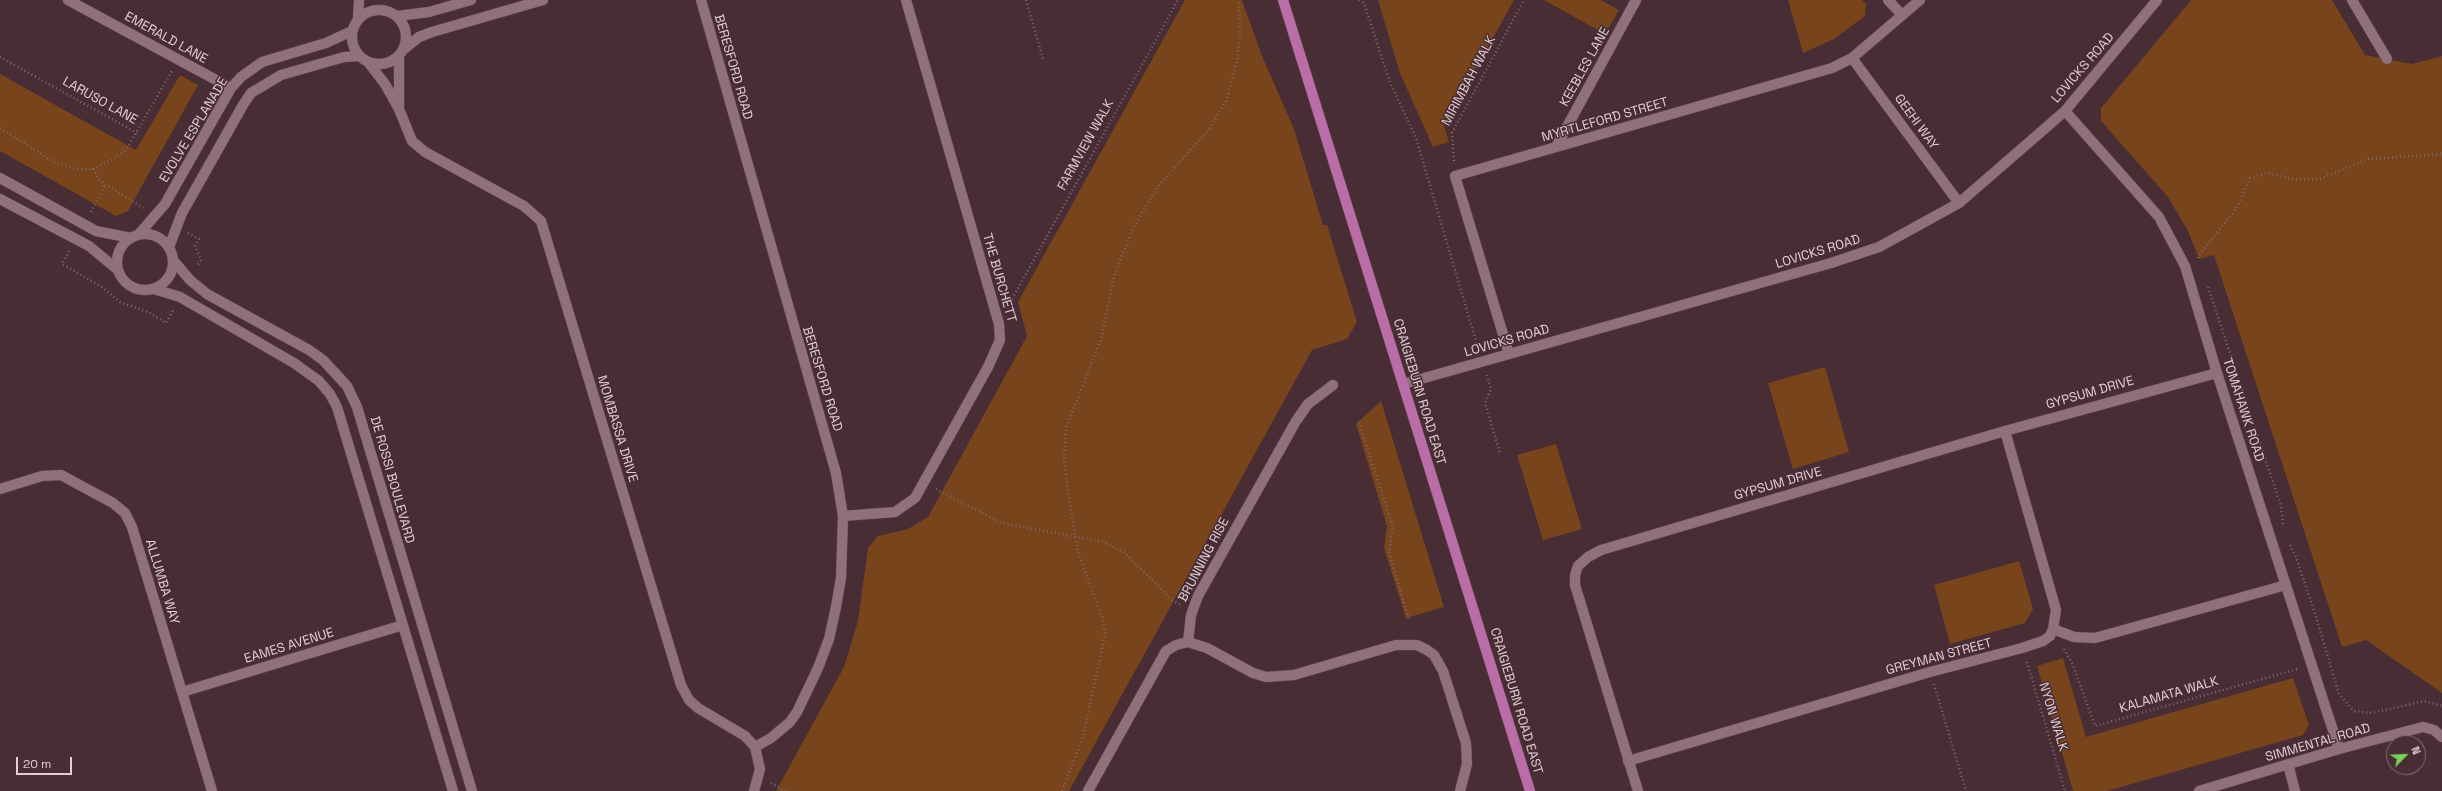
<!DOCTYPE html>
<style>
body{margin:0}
#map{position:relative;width:2442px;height:791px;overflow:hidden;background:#482d35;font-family:"Space Grotesk",sans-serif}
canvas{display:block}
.north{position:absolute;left:2386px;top:735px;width:40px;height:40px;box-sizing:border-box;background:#482d35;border:1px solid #856e74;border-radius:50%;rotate:66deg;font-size:11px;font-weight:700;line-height:16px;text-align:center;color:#e1cfd3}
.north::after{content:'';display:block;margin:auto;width:14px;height:18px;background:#78d259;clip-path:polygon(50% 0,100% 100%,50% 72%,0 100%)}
.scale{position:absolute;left:16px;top:757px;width:56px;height:18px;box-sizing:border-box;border:2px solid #e1cfd3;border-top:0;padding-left:5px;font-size:12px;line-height:14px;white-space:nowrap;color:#e1cfd3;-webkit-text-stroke:3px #482d35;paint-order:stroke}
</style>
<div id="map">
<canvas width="2442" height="791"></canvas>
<div class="north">N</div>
<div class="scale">20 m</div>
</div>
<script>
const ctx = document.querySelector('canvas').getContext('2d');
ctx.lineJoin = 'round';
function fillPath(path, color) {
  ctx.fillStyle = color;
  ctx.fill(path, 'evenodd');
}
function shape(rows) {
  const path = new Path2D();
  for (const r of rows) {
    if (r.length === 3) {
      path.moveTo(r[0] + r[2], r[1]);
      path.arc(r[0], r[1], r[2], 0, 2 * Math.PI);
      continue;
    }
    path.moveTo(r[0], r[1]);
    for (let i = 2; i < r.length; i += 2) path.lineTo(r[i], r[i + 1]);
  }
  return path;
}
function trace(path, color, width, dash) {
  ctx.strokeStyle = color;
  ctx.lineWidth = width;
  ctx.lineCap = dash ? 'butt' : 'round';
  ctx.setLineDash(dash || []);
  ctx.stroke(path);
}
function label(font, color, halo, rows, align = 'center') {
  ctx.font = font + ' "Space Grotesk",sans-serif';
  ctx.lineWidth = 3;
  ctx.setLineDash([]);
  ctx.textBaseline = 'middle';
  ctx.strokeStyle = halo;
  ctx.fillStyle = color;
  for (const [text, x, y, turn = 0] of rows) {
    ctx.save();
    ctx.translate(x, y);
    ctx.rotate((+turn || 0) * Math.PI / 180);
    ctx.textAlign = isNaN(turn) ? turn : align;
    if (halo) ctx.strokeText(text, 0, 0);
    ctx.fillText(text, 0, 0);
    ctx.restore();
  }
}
const green = shape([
 [1185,0,1242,0,1262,56,1294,129,1323,225,1327,225,1357,322,1347,339,1312,350,1069,791,776,791,844,667,858,621,868,548,878,536,908,529,928,517,1027,336,1018,302],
 [1378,0,1514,0,1444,126,1449,142,1433,147,1400,73],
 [1544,0,1601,0,1619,10,1605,34],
 [1788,0,1862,0,1866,4,1865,16,1834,39,1803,53],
 [2191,0,2332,0,2365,55,2412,64,2442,56,2442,693,2366,640,2342,647,2214,255,2199,259,2188,231,2168,197,2101,121,2101,108],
 [0,74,136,150,180,75,198,85,128,211,116,216,0,151],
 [1825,367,1849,452,1793,469,1768,383],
 [1381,401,1444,607,1406,618,1384,548,1387,526,1356,424],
 [1556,444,1582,529,1543,540,1517,455],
 [2019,561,2033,609,2025,623,1950,644,1934,585],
 [2063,658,2086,737,2293,678,2309,725,2303,735,2107,791,2073,791,2037,666]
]);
const path = shape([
 [1026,0,1043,59],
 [1359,0,1364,3,1389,80,1416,138,1478,348],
 [0,57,137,133],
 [0,128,54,162,76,169,93,169,110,161,126,150,172,71],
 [1454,161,1452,133,1524,0],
 [93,169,100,181,143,208],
 [91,212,105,185],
 [188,233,199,239,195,246,201,260,197,266],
 [69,251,62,264,102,287,120,302,150,313,166,323,174,309],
 [2198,258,2198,256,2237,208,2250,178,2269,173,2292,179,2320,179,2368,159,2442,154],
 [2208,287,2281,506,2283,524],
 [1012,299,1178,0],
 [1487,375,1491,389,1485,403,1500,453],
 [1359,422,1393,527,1389,552,1409,620],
 [936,489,1002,523,1104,542,1125,553,1172,600,1181,605],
 [2290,545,2296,557,2316,617,2339,694,2354,711,2372,713,2424,701,2442,706],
 [2064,649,2073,665,2095,726,2298,669],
 [2027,662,2065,791],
 [1934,684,1966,791],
 [771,783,786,791],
 [1062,791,1083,737,1105,635,1103,619,1079,555,1075,536,1064,463,1066,428,1101,339,1114,276,1132,230,1156,189,1209,129,1226,101,1237,61,1240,38,1239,0]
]);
const minor = shape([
 [68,0,231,88],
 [701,0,836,473,843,516,841,578,836,607,829,639,818,668,797,712,790,722,771,738,755,747],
 [1888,0,1902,15],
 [2352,0,2387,59],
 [379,37,27],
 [397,16,429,12,471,0],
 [358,19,359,0],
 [404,49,419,37,432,32,543,0],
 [399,56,399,106],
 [1852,58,1959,203],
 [368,62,385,84,399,109,412,141,425,152,524,206,541,221,681,685,689,700,698,708,745,736,755,747,760,769,754,791],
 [2065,111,2159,217,2185,266,2217,373,2339,749],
 [1556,147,1636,0],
 [0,178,96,231,131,238],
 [0,199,89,246,118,270],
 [145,262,28],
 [139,234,165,204,231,88,241,77,262,62,326,43,352,31],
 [169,247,182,213,243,105,251,93,281,75,344,57,360,56],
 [173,260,190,280,207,294,309,350,323,360,347,386,357,407,472,791],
 [154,289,180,297,294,363,319,381,330,394,337,407,453,791],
 [1509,354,1455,176,1832,68,1852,58,1920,0],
 [1403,384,1831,263,1879,247,1959,203,2065,111,2157,0],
 [0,489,42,476,61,475,113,503,125,513,132,527,212,791],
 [843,516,895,512,915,498,988,367,1000,340,999,324,906,0],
 [2053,629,2074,637,2095,638,2286,585],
 [1188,642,1207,648,1253,673,1266,677,1294,675,1396,645,1417,645,1427,650,1434,655,1443,671,1466,743,1467,764,1460,791],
 [182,692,403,625],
 [1628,761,1930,672,2022,648,2043,641,2050,636,2053,629,2056,610,2005,431],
 [2288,764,2295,791],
 [1088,791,1166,651,1176,645,1188,642,1191,615,1198,596,1296,421,1308,404,1333,385],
 [1638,791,1575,585,1575,575,1578,566,1588,557,1601,550,2005,431,2217,373],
 [2199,791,2339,749,2423,727,2434,730,2442,737]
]);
const major = shape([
 [1283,0,1530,791]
]);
const streetNames = [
 ["EMERALD LANE",166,38,29],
 ["BERESFORD ROAD",733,67,74],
 ["KEEBLES LANE",1585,67,-61],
 ["LOVICKS ROAD",2083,68,-49],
 ["MIRIMBAH WALK",1469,81,-62],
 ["LARUSO LANE",100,101,29],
 ["MYRTLEFORD STREET",1605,120,-16],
 ["GEEHI WAY",1916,122,54],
 ["EVOLVE ESPLANADE",194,130,-59],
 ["FARMVIEW WALK",1086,145,-61],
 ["LOVICKS ROAD",1818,252,-17],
 ["THE BURCHETT",999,278,74],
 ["LOVICKS ROAD",1507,341,-16],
 ["BERESFORD ROAD",822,379,73],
 ["CRAIGIEBURN ROAD EAST",1419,392,73],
 ["GYPSUM DRIVE",2090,393,-16],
 ["TOMAHAWK ROAD",2243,410,72],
 ["MOMBASSA DRIVE",617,429,73],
 ["DE ROSSI BOULEVARD",392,480,74],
 ["GYPSUM DRIVE",1778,484,-16],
 ["BRUNNING RISE",1204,560,-62],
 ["ALLUMBA WAY",162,582,73],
 ["EAMES AVENUE",289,646,-17],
 ["GREYMAN STREET",1939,657,-15],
 ["KALAMATA WALK",2169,695,-16],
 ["CRAIGIEBURN ROAD EAST",1516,701,73],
 ["NYON WALK",2053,717,73],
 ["SIMMENTAL ROAD",2318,743,-16]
];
fillPath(green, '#77441b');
trace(minor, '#634d54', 11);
trace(major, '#634d54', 11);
trace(path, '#80686e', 2.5, [1, 3]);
trace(minor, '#907179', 10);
trace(major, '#bb6da9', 10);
label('13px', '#e1cfd3', '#482d35', streetNames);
</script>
